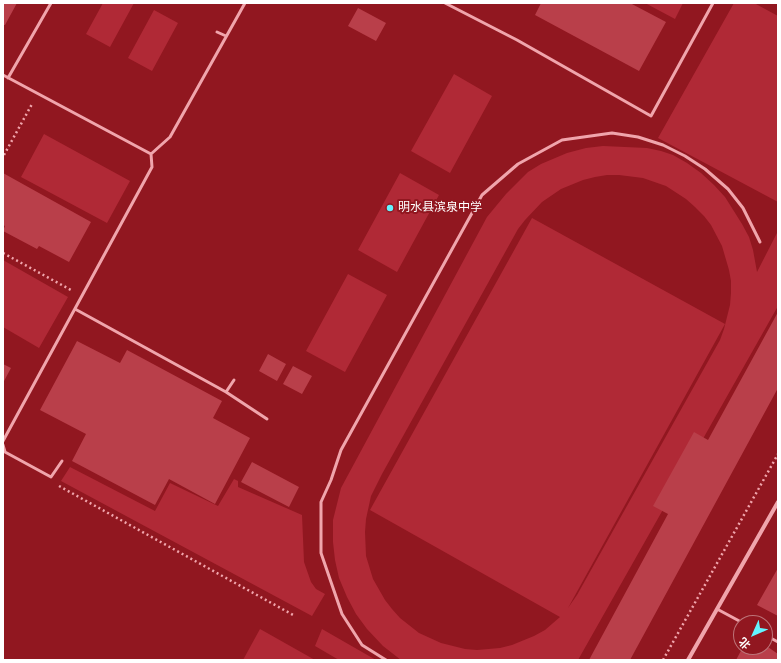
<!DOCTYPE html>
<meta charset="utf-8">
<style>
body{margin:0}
#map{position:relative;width:781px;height:663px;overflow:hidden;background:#911720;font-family:"Varela Round","Noto Sans SC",sans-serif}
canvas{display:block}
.frame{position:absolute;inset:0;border:4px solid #fff;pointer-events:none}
.north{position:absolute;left:733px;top:615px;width:40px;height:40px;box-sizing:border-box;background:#911720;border:1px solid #bd7479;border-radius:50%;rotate:225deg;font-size:11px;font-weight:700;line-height:16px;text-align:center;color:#fff}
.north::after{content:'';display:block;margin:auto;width:14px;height:18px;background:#64f4ff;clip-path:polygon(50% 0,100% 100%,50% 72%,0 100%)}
</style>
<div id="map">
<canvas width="781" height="663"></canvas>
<div class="frame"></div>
<div class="north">北</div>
</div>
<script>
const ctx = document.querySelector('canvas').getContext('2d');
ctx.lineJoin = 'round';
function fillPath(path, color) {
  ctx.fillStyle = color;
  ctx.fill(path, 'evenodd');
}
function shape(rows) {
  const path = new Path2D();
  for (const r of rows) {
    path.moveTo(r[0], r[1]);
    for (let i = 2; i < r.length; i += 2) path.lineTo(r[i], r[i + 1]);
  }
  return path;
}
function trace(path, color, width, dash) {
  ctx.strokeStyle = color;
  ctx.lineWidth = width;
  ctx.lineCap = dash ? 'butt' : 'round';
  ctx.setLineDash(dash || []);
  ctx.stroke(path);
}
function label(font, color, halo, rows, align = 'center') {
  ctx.font = font + ' "Varela Round","Noto Sans SC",sans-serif';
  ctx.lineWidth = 4;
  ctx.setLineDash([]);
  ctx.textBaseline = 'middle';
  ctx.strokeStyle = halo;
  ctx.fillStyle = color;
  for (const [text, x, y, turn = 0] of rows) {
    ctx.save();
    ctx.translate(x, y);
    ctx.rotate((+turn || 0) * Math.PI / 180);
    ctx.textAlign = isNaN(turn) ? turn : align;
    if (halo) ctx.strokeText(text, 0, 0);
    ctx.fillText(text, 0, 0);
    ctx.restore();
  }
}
const green = shape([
 [103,3,134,3,110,47,86,34],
 [645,3,683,3,675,19],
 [734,3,754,3,778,16,778,202,658,138],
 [154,10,178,23,152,71,128,58],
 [454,74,492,96,450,173,411,151],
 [44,134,130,181,107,223,21,177],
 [603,146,647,148,661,151,673,155,687,163,701,173,714,185,725,197,742,224,749,237,753,250,757,272,777,233,778,234,778,306,578,660,401,660,383,646,367,629,356,614,347,597,339,578,335,560,333,542,333,520,341,488,487,217,506,194,528,172,541,164,567,153,586,148],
 [607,175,619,175,643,178,666,186,686,199,695,207,704,216,711,225,722,246,729,270,731,281,731,293,730,305,724,329,720,340,577,595,568,608,725,324,532,218,370,510,560,617,545,630,534,636,512,645,500,648,477,650,465,649,441,643,419,633,400,618,392,609,385,600,373,579,366,556,365,532,366,519,371,496,382,474,518,229,525,220,542,202,561,189,583,180,595,177],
 [400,173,439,195,397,272,358,250],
 [3,260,68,297,39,348,3,327],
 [348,274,387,295,345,372,306,351],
 [70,467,155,511,170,483,218,506,234,479,238,481,238,487,302,515,304,562,311,582,316,589,325,594,312,616,61,481],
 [260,629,315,660,243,660],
 [322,629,376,660,339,660,315,646]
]);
const building = shape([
 [3,3,17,3,5,25,3,25],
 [541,3,630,3,666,22,639,71,535,15],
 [358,8,386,23,376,41,348,26],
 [3,173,91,222,69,262,39,246,37,249,3,231,5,226,3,225],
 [778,312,778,388,630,660,589,660,668,514,653,506,694,432,708,440],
 [77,341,120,363,127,350,222,401,213,418,250,438,215,504,169,479,155,505,72,461,86,434,40,410],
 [268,354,286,364,277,381,259,371],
 [3,364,11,368,3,383],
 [293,366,312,376,302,394,283,384],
 [252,462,299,487,289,507,241,482],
 [778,568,778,616,757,605],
 [765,645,778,654,778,660,736,660,743,647,765,647]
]);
const path = shape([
 [4,155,32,104],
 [3,253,71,290],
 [59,486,295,616],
 [663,660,778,454]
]);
const service = shape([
 [445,3,517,40,651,116,713,3],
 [217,32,226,36],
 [3,75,151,154,152,167,3,441],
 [8,78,51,3],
 [151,154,170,137,245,3],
 [75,309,226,392,267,419],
 [226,392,234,380],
 [3,445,5,452,51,477,62,461],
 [717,609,743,623],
 [765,635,778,642],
 [386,660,362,645,342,614,321,553,321,502,331,480,341,450,482,195,518,164,562,140,612,133,638,137,663,145,685,156,705,169,728,189,743,208,760,242]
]);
const minor = shape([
 [688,660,778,502]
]);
const markers = [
 [390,208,4,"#64f4ff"]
];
const poiNames = [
 ["明水县滨泉中学",398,208]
];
fillPath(green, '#b02936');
fillPath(building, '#b93f4a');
trace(path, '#f0a5ac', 2.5, [2, 3]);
trace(service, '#f0a5ac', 3);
trace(minor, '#f0a5ac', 4);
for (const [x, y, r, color] of markers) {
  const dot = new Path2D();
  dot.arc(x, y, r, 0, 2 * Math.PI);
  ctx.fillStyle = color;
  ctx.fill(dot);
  trace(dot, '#911720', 1.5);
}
label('12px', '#fff', '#911720', poiNames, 'left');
</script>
